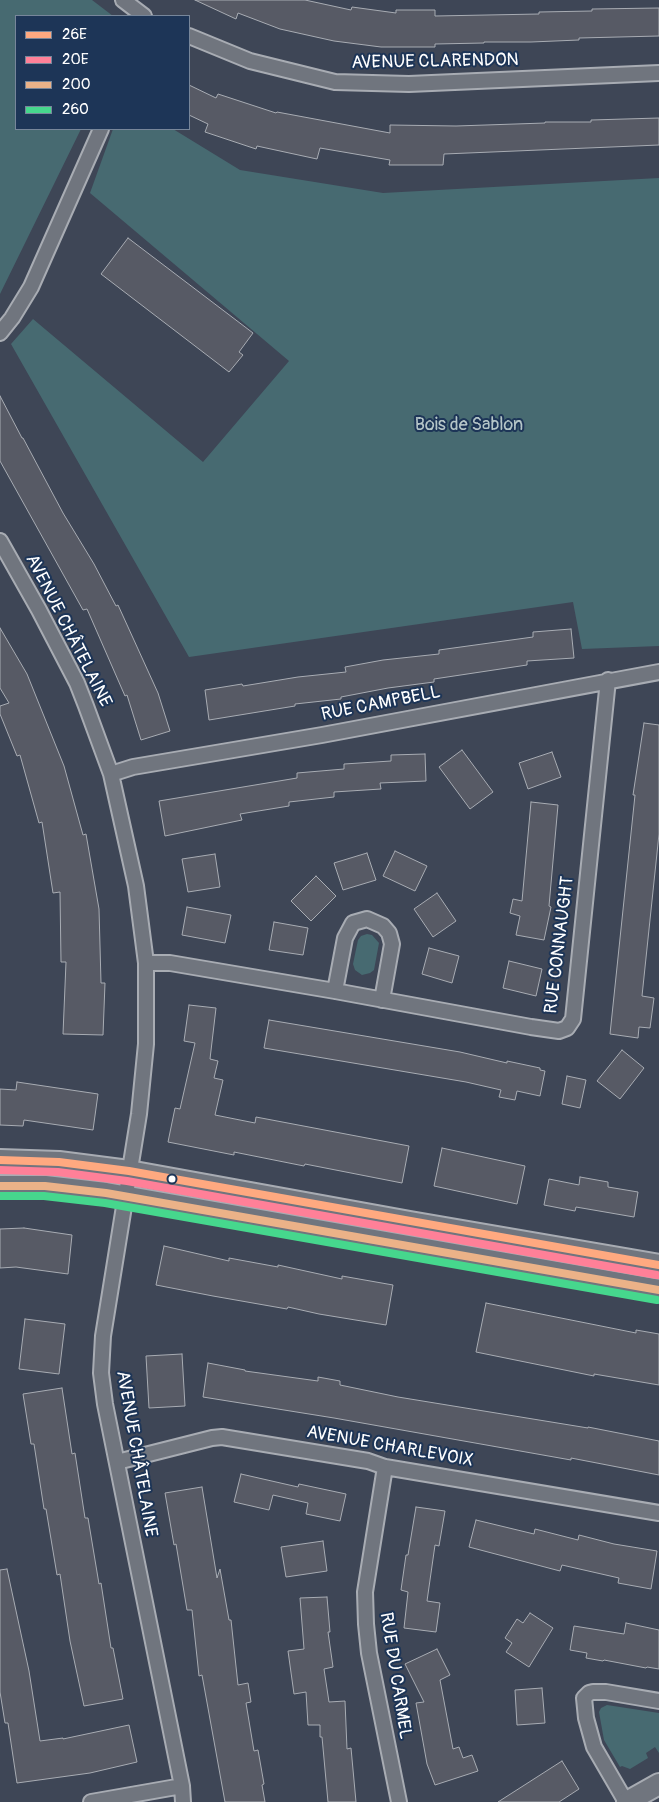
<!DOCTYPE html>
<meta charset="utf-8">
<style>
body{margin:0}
#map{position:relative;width:659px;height:1802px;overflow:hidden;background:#3e4656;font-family:Pangolin,sans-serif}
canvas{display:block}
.legend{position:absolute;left:15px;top:15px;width:175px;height:115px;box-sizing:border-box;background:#1d3557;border:1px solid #77869a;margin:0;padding:6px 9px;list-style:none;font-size:15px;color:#fff}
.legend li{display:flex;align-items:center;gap:10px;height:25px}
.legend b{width:25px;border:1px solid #77869a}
</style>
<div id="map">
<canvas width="659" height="1802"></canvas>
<ul class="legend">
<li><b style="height:6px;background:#ffa980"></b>26E</li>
<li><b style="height:6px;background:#ff8098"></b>20E</li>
<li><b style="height:6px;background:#ebb288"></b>20O</li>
<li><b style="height:6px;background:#46d78d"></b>26O</li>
</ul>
</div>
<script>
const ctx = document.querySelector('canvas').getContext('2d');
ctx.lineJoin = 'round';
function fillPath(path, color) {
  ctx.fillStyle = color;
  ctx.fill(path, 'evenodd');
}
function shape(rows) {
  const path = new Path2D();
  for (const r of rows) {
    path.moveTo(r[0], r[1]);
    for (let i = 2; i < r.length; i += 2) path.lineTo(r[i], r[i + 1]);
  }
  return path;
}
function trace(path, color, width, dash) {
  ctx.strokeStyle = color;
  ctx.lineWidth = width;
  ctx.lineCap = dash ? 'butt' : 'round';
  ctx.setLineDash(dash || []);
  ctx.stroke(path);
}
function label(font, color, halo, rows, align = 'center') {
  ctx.font = font + ' Pangolin,sans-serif';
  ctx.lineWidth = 4;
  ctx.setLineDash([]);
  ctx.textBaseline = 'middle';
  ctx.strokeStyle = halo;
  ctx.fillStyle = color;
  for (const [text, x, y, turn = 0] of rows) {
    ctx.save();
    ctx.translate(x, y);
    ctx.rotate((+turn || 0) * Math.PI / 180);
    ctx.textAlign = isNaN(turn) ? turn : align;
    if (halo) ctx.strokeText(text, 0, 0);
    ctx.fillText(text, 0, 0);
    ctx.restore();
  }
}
const green = shape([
 [0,0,92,0,113,16,16,16,16,129,81,129,0,294],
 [113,129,173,129,240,170,383,193,659,178,659,646,582,649,573,602,189,657,11,344,33,319,203,462,289,361,90,193],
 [367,934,372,935,379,943,374,970,370,973,362,975,355,970,353,964,358,940,361,936],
 [607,1705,659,1713,659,1753,655,1747,646,1753,648,1758,630,1769,622,1766,620,1767,604,1740,599,1712,601,1708]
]);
const building = shape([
 [195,0,305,0,351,10,352,7,396,13,396,10,435,10,435,16,539,14,539,12,592,11,592,9,659,8,659,36,579,38,579,40,531,42,484,42,484,43,435,44,435,47,381,47,334,41,280,29,238,13,236,19,195,0],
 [189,85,216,98,218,94,276,113,277,112,390,133,390,125,456,126,545,123,545,122,591,122,591,120,659,118,659,145,444,154,443,165,389,165,390,160,320,148,317,159,257,146,256,149,205,132,208,124,189,115,189,85],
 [128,238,253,333,239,352,243,355,229,372,101,274,128,238],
 [0,396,22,438,23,438,63,513,94,564,116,606,118,605,158,693,170,731,141,740,127,695,125,696,87,609,83,610,0,461,0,396],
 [0,628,27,674,64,766,83,835,86,834,99,909,101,983,105,983,103,1035,63,1034,66,962,61,962,60,892,53,893,42,822,39,823,20,755,17,756,0,714,0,706,9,703,0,688,0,628],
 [571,629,574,658,527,661,527,665,434,679,434,682,388,688,341,697,341,699,295,704,295,706,209,720,205,690,242,684,243,686,298,677,346,672,345,667,383,660,439,654,439,650,533,637,533,632,571,629],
 [644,723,659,725,659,834,642,996,654,998,650,1028,639,1027,638,1038,610,1034,635,795,633,795,644,723],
 [462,750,493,792,470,809,439,767,462,750],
 [552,752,561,777,528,789,519,763,552,752],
 [425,754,426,781,380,783,381,789,334,792,334,797,289,802,289,806,240,814,242,820,165,836,159,801,297,778,297,773,344,769,344,764,391,761,391,755,425,754],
 [531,802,558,805,549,906,551,907,544,940,516,935,520,916,510,913,513,899,522,901,531,802],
 [395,851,427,866,415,891,383,876,395,851],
 [367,853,376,880,343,890,334,863,367,853],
 [215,854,220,887,188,892,182,859,215,854],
 [316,876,336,896,311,921,291,901,316,876],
 [437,893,456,921,433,937,414,909,437,893],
 [187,907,231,915,225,943,182,935,187,907],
 [274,922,308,928,303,955,269,950,274,922],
 [429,948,459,956,452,983,422,974,429,948],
 [509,961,542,969,536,996,503,988,509,961],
 [189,1005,216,1008,210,1059,218,1061,214,1078,223,1080,215,1115,255,1123,256,1117,409,1146,402,1183,305,1164,304,1166,234,1152,234,1155,168,1142,175,1108,180,1109,195,1043,184,1041,189,1005],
 [269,1020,460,1052,507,1063,507,1061,540,1068,540,1070,545,1071,540,1096,517,1091,515,1100,499,1097,501,1090,466,1082,264,1048,269,1020],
 [622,1050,644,1068,620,1099,597,1081,622,1050],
 [567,1076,586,1080,580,1108,562,1104,567,1076],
 [17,1082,98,1094,93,1130,24,1120,23,1126,0,1125,0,1089,16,1090,17,1082],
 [442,1148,525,1166,517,1204,434,1186,442,1148],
 [580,1177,608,1182,608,1187,638,1192,634,1217,576,1207,575,1211,544,1205,549,1179,579,1185,580,1177],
 [24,1228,72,1235,68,1274,16,1267,0,1268,0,1229,24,1228],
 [164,1246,229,1261,229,1258,278,1267,278,1265,342,1279,342,1276,393,1285,386,1325,319,1314,288,1307,287,1309,213,1296,156,1285,164,1246],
 [486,1303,636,1333,636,1330,659,1334,659,1385,594,1374,594,1376,476,1352,486,1303],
 [25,1319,65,1324,59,1374,19,1369,25,1319],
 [182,1354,185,1406,149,1408,146,1356,182,1354],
 [208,1363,245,1370,245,1371,318,1381,318,1377,340,1381,340,1385,398,1397,588,1428,588,1427,659,1441,659,1475,571,1458,571,1460,334,1418,203,1397,208,1363],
 [62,1388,72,1454,75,1453,85,1518,88,1518,99,1584,101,1583,111,1648,113,1648,123,1699,84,1706,70,1641,60,1574,57,1575,46,1509,44,1509,34,1444,31,1444,23,1394,62,1388],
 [241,1474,298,1487,299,1484,346,1494,340,1521,306,1514,308,1503,273,1495,269,1510,234,1502,241,1474],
 [202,1487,217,1578,220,1569,229,1620,231,1620,238,1685,248,1683,251,1702,246,1703,254,1751,258,1750,264,1784,262,1785,265,1802,225,1802,202,1675,199,1676,192,1610,187,1610,176,1544,174,1545,165,1493,202,1487],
 [416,1507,445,1511,439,1546,435,1545,427,1601,440,1603,436,1632,404,1628,408,1592,401,1590,406,1555,408,1555,416,1507],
 [476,1520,534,1534,535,1529,578,1540,579,1535,614,1544,657,1551,651,1589,618,1583,619,1578,562,1565,560,1571,469,1547,476,1520],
 [323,1541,327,1571,286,1577,281,1547,323,1541],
 [7,1569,29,1671,40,1741,63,1738,63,1739,129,1725,137,1762,90,1773,17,1783,8,1723,5,1723,0,1692,0,1570,7,1569],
 [327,1597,330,1632,328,1632,333,1667,324,1669,329,1702,345,1701,347,1749,351,1748,356,1802,328,1802,322,1737,320,1737,320,1725,308,1725,306,1692,294,1694,288,1651,304,1649,300,1598,327,1597],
 [530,1613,553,1628,529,1667,506,1652,512,1643,505,1638,517,1619,523,1623,530,1613],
 [626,1623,659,1630,659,1669,647,1667,646,1668,604,1660,603,1661,586,1658,587,1653,570,1650,574,1626,624,1634,626,1623],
 [437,1649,450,1675,440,1680,453,1749,459,1747,463,1758,472,1755,478,1771,435,1785,427,1764,416,1703,424,1702,405,1664,437,1649],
 [542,1688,545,1723,517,1725,515,1690,542,1688],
 [562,1761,579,1789,559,1802,498,1802,562,1761]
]);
const street = shape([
 [123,0,144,16],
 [189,36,250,61,335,82,409,84,659,73],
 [0,333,12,318,31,287,101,129],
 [0,541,39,610,77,683,86,706,111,774,136,886,146,963,146,1044,139,1114,103,1336,101,1373,105,1404,182,1786,183,1802],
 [111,774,133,767,322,735,659,672],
 [146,963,170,963,335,991,531,1027,559,1031,567,1028,573,1019,608,680],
 [335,991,345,938,353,923,367,919,383,926,389,933,392,944,382,1000],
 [117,1462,212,1438,222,1437,368,1461,385,1467,659,1513],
 [385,1467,365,1592,366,1624,369,1653,399,1802],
 [91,1802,182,1786],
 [626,1802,594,1747,586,1718,584,1698,589,1693,593,1692,606,1692,659,1701]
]);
const secondary = shape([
 [0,1160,59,1162,129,1171,410,1222,659,1265],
 [0,1186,45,1186,106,1193,659,1290],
 [627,1802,659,1784]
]);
const bus1 = shape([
 [0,1160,59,1162,129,1171,659,1265]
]);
const bus2 = shape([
 [0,1170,58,1172,127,1181,657,1275]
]);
const bus3 = shape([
 [0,1186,45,1186,106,1193,659,1290]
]);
const bus4 = shape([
 [0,1196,44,1196,105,1203,657,1300]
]);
const markers = [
 [172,1179,4.5,"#fff"]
];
const streetNames = [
 ["AVENUE CLARENDON",435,62,-1],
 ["AVENUE CHÂTELAINE",68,631,63],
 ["RUE CAMPBELL",381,704,-11],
 ["RUE CONNAUGHT",560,945,-83],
 ["AVENUE CHARLEVOIX",390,1447,10],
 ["AVENUE CHÂTELAINE",136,1454,80],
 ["RUE DU CARMEL",395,1676,81]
];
const parkNames = [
 ["Bois de Sablon",469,425]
];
fillPath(green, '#476a71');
fillPath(building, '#575a65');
trace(building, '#a8acb3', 1);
trace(street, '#a8acb3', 18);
trace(secondary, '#a8acb3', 24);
trace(street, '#70757e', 14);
trace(secondary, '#70757e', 20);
trace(bus1, '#ffa980', 8);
trace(bus2, '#ff8098', 8);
trace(bus3, '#ebb288', 8);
trace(bus4, '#46d78d', 8);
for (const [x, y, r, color] of markers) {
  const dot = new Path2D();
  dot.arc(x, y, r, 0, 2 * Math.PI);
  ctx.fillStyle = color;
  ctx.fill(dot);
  trace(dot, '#1d3557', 2);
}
label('18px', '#fff', '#1d3557', streetNames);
label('18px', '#b6c6c8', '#1d3557', parkNames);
</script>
